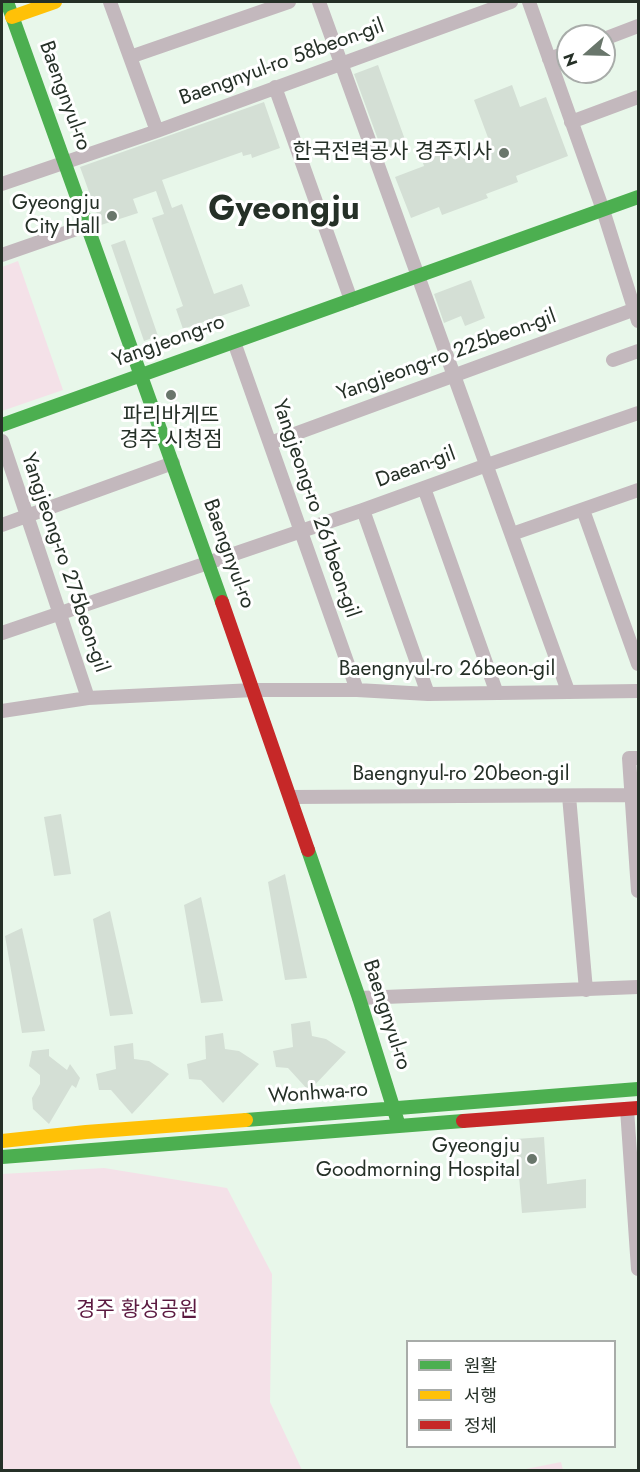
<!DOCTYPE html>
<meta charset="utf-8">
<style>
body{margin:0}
#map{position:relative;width:640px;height:1472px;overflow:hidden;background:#e8f7ea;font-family:Jost,"Noto Sans KR",sans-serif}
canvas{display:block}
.frame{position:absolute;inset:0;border:3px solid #253027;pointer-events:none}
.legend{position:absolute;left:406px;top:1340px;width:210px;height:108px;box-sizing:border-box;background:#fff;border:2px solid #a8aca9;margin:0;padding:8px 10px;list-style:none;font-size:18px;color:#253027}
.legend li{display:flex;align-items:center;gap:12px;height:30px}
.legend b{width:30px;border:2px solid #a8aca9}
.north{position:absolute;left:556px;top:24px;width:60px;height:60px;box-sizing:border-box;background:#fff;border:2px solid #a8aca9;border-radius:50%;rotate:250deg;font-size:16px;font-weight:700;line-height:24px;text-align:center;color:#253027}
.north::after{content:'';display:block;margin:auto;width:21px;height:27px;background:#69766b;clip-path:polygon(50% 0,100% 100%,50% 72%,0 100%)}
</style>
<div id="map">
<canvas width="640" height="1472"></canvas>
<div class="frame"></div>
<ul class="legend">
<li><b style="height:8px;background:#4caf50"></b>원활</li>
<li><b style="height:8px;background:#ffc107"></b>서행</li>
<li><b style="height:8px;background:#c62828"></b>정체</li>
</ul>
<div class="north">N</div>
</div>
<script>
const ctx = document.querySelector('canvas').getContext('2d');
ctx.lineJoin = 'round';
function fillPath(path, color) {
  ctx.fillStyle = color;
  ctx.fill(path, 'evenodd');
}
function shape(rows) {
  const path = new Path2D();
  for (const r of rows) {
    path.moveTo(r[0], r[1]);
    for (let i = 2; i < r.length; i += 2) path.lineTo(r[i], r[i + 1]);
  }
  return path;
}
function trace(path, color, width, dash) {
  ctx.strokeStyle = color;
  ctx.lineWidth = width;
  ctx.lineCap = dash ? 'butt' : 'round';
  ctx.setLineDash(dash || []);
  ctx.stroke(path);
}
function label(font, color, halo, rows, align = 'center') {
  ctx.font = font + ' Jost,"Noto Sans KR",sans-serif';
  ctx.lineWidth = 6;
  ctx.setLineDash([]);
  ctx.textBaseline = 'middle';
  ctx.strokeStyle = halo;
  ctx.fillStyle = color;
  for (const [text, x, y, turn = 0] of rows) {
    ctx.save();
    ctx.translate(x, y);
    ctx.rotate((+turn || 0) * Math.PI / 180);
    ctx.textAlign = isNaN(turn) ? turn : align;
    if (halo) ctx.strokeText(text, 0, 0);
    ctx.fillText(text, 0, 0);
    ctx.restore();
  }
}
const green = shape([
 [18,261,63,390,2,411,2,267],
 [104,1168,227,1188,272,1274,270,1402,302,1470,2,1470,2,1174],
 [561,1462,563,1470,521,1470]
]);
const building = shape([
 [378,65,408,148,384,156,354,74],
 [512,85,520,107,546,97,568,156,516,176,518,182,486,194,488,198,442,215,439,207,411,218,395,177,424,166,422,160,468,143,471,150,490,143,474,100],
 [264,102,280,148,252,158,251,154,243,156,242,152,162,180,172,208,182,204,214,294,242,284,250,306,183,329,176,309,183,306,152,218,164,214,156,191,133,199,138,213,101,225,80,167],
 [125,240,158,336,144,341,111,245],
 [471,280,485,318,465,326,461,316,444,323,434,294],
 [61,814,71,874,54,876,44,817],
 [285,874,307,978,285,980,268,882],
 [201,897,223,1001,201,1003,184,905],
 [110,911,133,1014,110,1016,93,919],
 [22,928,45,1031,22,1033,5,936],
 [310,1021,312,1036,326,1039,346,1052,309,1091,288,1068,276,1067,273,1051,293,1047,291,1024],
 [223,1033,225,1049,239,1051,259,1064,223,1103,201,1080,189,1079,187,1064,206,1059,205,1036],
 [133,1043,134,1059,149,1061,169,1074,132,1114,111,1090,99,1090,96,1074,116,1069,114,1046],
 [49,1049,49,1056,67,1070,70,1064,80,1078,76,1088,72,1085,49,1124,33,1109,32,1098,40,1084,40,1075,29,1066,32,1051],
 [544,1137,547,1184,586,1179,586,1208,522,1213,516,1139]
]);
const street = shape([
 [110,2,157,131],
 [319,2,568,691],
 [529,2,603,210,638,321],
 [604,39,638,26],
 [130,57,289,2],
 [549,59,568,52],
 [275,87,351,300],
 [571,122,638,97],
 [2,184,157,131,511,2],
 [2,255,88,225],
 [234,342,357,690],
 [613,360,638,351],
 [2,441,88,698],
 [270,443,638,308],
 [424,488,496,691],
 [363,510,428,694],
 [583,510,638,664],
 [2,525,173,463],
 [512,534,638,490],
 [2,633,363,510,487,465,638,413],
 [2,711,88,698,254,690,357,690,428,694,638,691],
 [638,758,629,758,638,891],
 [569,796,586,990],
 [291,797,631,795],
 [359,998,638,987],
 [627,1109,638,1269]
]);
const fast = shape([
 [7,2,222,602],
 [2,425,638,197],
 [308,850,359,998,399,1126],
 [246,1120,638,1089],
 [2,1157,463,1121]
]);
const slow = shape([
 [12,17,55,2],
 [2,1141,86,1132,246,1120]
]);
const jam = shape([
 [222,602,308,850],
 [463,1121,638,1108]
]);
const markers = [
 [504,153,6,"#69766b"],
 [112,216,6,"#69766b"],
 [171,395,6,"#69766b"],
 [532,1159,6,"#69766b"]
];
const streetNames = [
 ["Baengnyul-ro 58beon-gil",282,63,-20],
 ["Baengnyul-ro",64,96,70],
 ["Yangjeong-ro",169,342,-20],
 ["Yangjeong-ro 225beon-gil",447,356,-20],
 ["Daean-gil",416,468,-20],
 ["Yangjeong-ro 261beon-gil",315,509,71],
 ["Baengnyul-ro",228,554,70],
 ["Yangjeong-ro 275beon-gil",64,563,71],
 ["Baengnyul-ro 26beon-gil",447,670],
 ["Baengnyul-ro 20beon-gil",461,775],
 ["Baengnyul-ro",386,1015,72],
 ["Wonhwa-ro",318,1094,-4]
];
const poiNames = [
 ["한국전력공사 경주지사",492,153],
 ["Gyeongju",100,204],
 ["City Hall",100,228],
 ["파리바게뜨",171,417,"center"],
 ["경주 시청점",171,441,"center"],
 ["Gyeongju",520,1147],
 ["Goodmorning Hospital",520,1171]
];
const parkNames = [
 ["경주 황성공원",137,1311]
];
const townNames = [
 ["Gyeongju",284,211]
];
fillPath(green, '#f4e1e8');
fillPath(building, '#d4dfd5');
trace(street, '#c3b8bd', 14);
trace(fast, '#4caf50', 14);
trace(slow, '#ffc107', 14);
trace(jam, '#c62828', 14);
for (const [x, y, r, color] of markers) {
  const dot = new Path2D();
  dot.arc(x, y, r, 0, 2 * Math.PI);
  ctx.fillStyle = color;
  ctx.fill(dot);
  trace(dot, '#fff', 2);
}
label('21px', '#253027', '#fff', streetNames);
label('21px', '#253027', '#fff', poiNames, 'right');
label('21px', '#5c1a41', '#fff', parkNames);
label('bold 33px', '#253027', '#fff', townNames);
</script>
